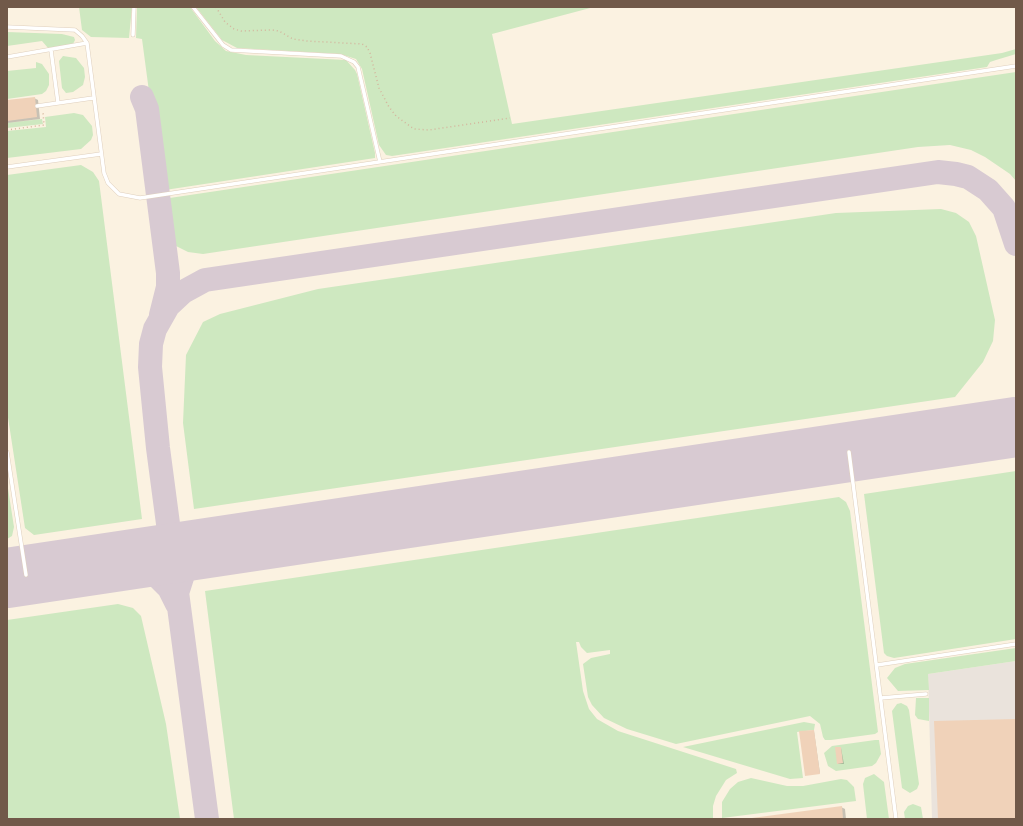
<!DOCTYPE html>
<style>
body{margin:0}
#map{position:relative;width:1023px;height:826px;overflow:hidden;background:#fbf2e1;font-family:Manrope,sans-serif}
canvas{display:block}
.frame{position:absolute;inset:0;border:8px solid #715949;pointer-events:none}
</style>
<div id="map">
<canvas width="1023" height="826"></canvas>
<div class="frame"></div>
</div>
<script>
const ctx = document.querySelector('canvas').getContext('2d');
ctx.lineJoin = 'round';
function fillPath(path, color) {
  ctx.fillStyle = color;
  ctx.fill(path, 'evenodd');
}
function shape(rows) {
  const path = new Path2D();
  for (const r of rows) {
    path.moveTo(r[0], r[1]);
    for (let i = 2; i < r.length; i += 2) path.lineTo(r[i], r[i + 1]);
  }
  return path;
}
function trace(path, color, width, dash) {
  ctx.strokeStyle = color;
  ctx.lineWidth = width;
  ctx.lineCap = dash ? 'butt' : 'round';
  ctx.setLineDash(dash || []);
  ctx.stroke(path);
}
const industrial = shape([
 [1016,661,1016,819,932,819,928,674]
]);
const green = shape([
 [79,7,132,7,129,38,91,37,82,30],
 [137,7,190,7,215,41,226,51,246,55,346,60,355,70,357,74,375,153,375,158,165,190,162,189,142,39,136,38],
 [196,7,594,7,492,34,512,124,1002,53,1016,49,1016,54,996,60,990,62,987,67,392,156,386,155,379,145,362,69,356,59,340,54,237,48,222,40],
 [7,32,62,34,74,37,75,40,73,44,48,48,42,41,7,46],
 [63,56,76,58,84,68,85,77,83,85,73,92,66,93,62,88,59,61],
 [36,62,42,64,49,74,49,85,46,91,42,94,7,99,7,71,36,68],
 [1016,72,1016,181,1010,174,985,157,971,150,950,145,918,147,203,254,188,252,172,244,169,239,166,223,163,199],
 [74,113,83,115,92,126,93,135,91,140,81,149,7,158,7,131,46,127,45,117],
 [42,119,43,124,7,128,7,123],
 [81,165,93,172,99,181,142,519,34,535,25,528,7,411,7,175],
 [941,209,956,213,969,222,976,236,995,320,993,341,983,362,955,397,194,509,183,423,186,355,203,322,220,314,318,289,836,213],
 [1016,471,1016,639,894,658,887,656,884,653,864,494],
 [7,482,14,527,12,536,7,539],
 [839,497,846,502,850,511,878,732,875,734,831,740,825,740,823,737,820,724,810,716,676,744,627,729,604,718,592,705,588,697,583,664,591,658,610,654,610,650,587,653,581,647,579,642,576,642,583,691,589,709,597,719,618,731,736,769,737,773,726,780,716,796,713,806,713,818,234,819,205,591],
 [118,604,133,608,141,616,166,724,180,819,7,819,7,620],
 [1016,648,1016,661,928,674,929,690,898,691,887,678,895,668,905,664],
 [916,698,929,698,929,721,918,719,915,715],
 [901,703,907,706,909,710,919,784,917,789,910,793,902,788,892,711,897,704],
 [804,722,815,724,814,730,797,732,803,778,790,779,683,747],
 [875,740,879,740,881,754,876,763,872,766,836,771,828,766,824,753,832,746],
 [874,774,884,782,889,819,867,819,863,784,865,778],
 [751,778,787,786,803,786,841,779,847,780,854,787,856,801,722,818,722,802,730,789,738,782],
 [913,804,921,807,923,819,905,819,904,812,908,806]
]);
const shadow = shape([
 [34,98,38,100,40,119,7,123,7,101],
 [814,731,820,773,806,775],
 [841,748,844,764,838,764],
 [841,807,845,809,846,819,753,819]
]);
const taxiway = shape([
 [142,97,147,109,168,273,168,287,161,315],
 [988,431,1001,423,1016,409],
 [112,562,144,569,158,577,169,588,177,604],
 [178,590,185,568,195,558,214,547],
 [207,819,158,448,150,367,151,344,155,329,168,306,183,292,205,280,938,172,956,174,968,177,988,190,1004,208,1016,244]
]);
const runway = shape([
 [7,578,1016,427]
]);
const building = shape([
 [35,97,37,117,7,121,7,100],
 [1016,719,1016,819,938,819,934,721],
 [814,730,820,774,805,776,799,731],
 [835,747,841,747,843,763,837,764],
 [842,806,843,819,752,819,752,818]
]);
const path = shape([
 [216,7,225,22,234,29,241,31,272,30,279,31,293,39,307,41,362,44,367,47,370,53,379,88,389,107,396,116,414,129,429,130,510,118],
 [7,130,44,125,43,112]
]);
const service = shape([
 [193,7,223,45,231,50,341,56,354,62,358,67,380,162],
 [7,27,75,30,82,36,87,43,104,173,108,183,119,194,140,198,1016,66],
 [133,35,134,7],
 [51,50,58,103],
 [7,57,87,43],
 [37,106,93,98],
 [7,167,101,154],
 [7,452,26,575],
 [849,452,896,819],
 [877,665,1016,644],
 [881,698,926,694]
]);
fillPath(industrial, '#eae3dc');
fillPath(green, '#cee8c0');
fillPath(shadow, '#0003');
trace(taxiway, '#d8cad2', 24);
trace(runway, '#d8cad2', 60);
fillPath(building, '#f0d2b9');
trace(service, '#dfcfbd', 4.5);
trace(path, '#d4b59d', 1.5, [1, 3]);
trace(service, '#fff', 3.5);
</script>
